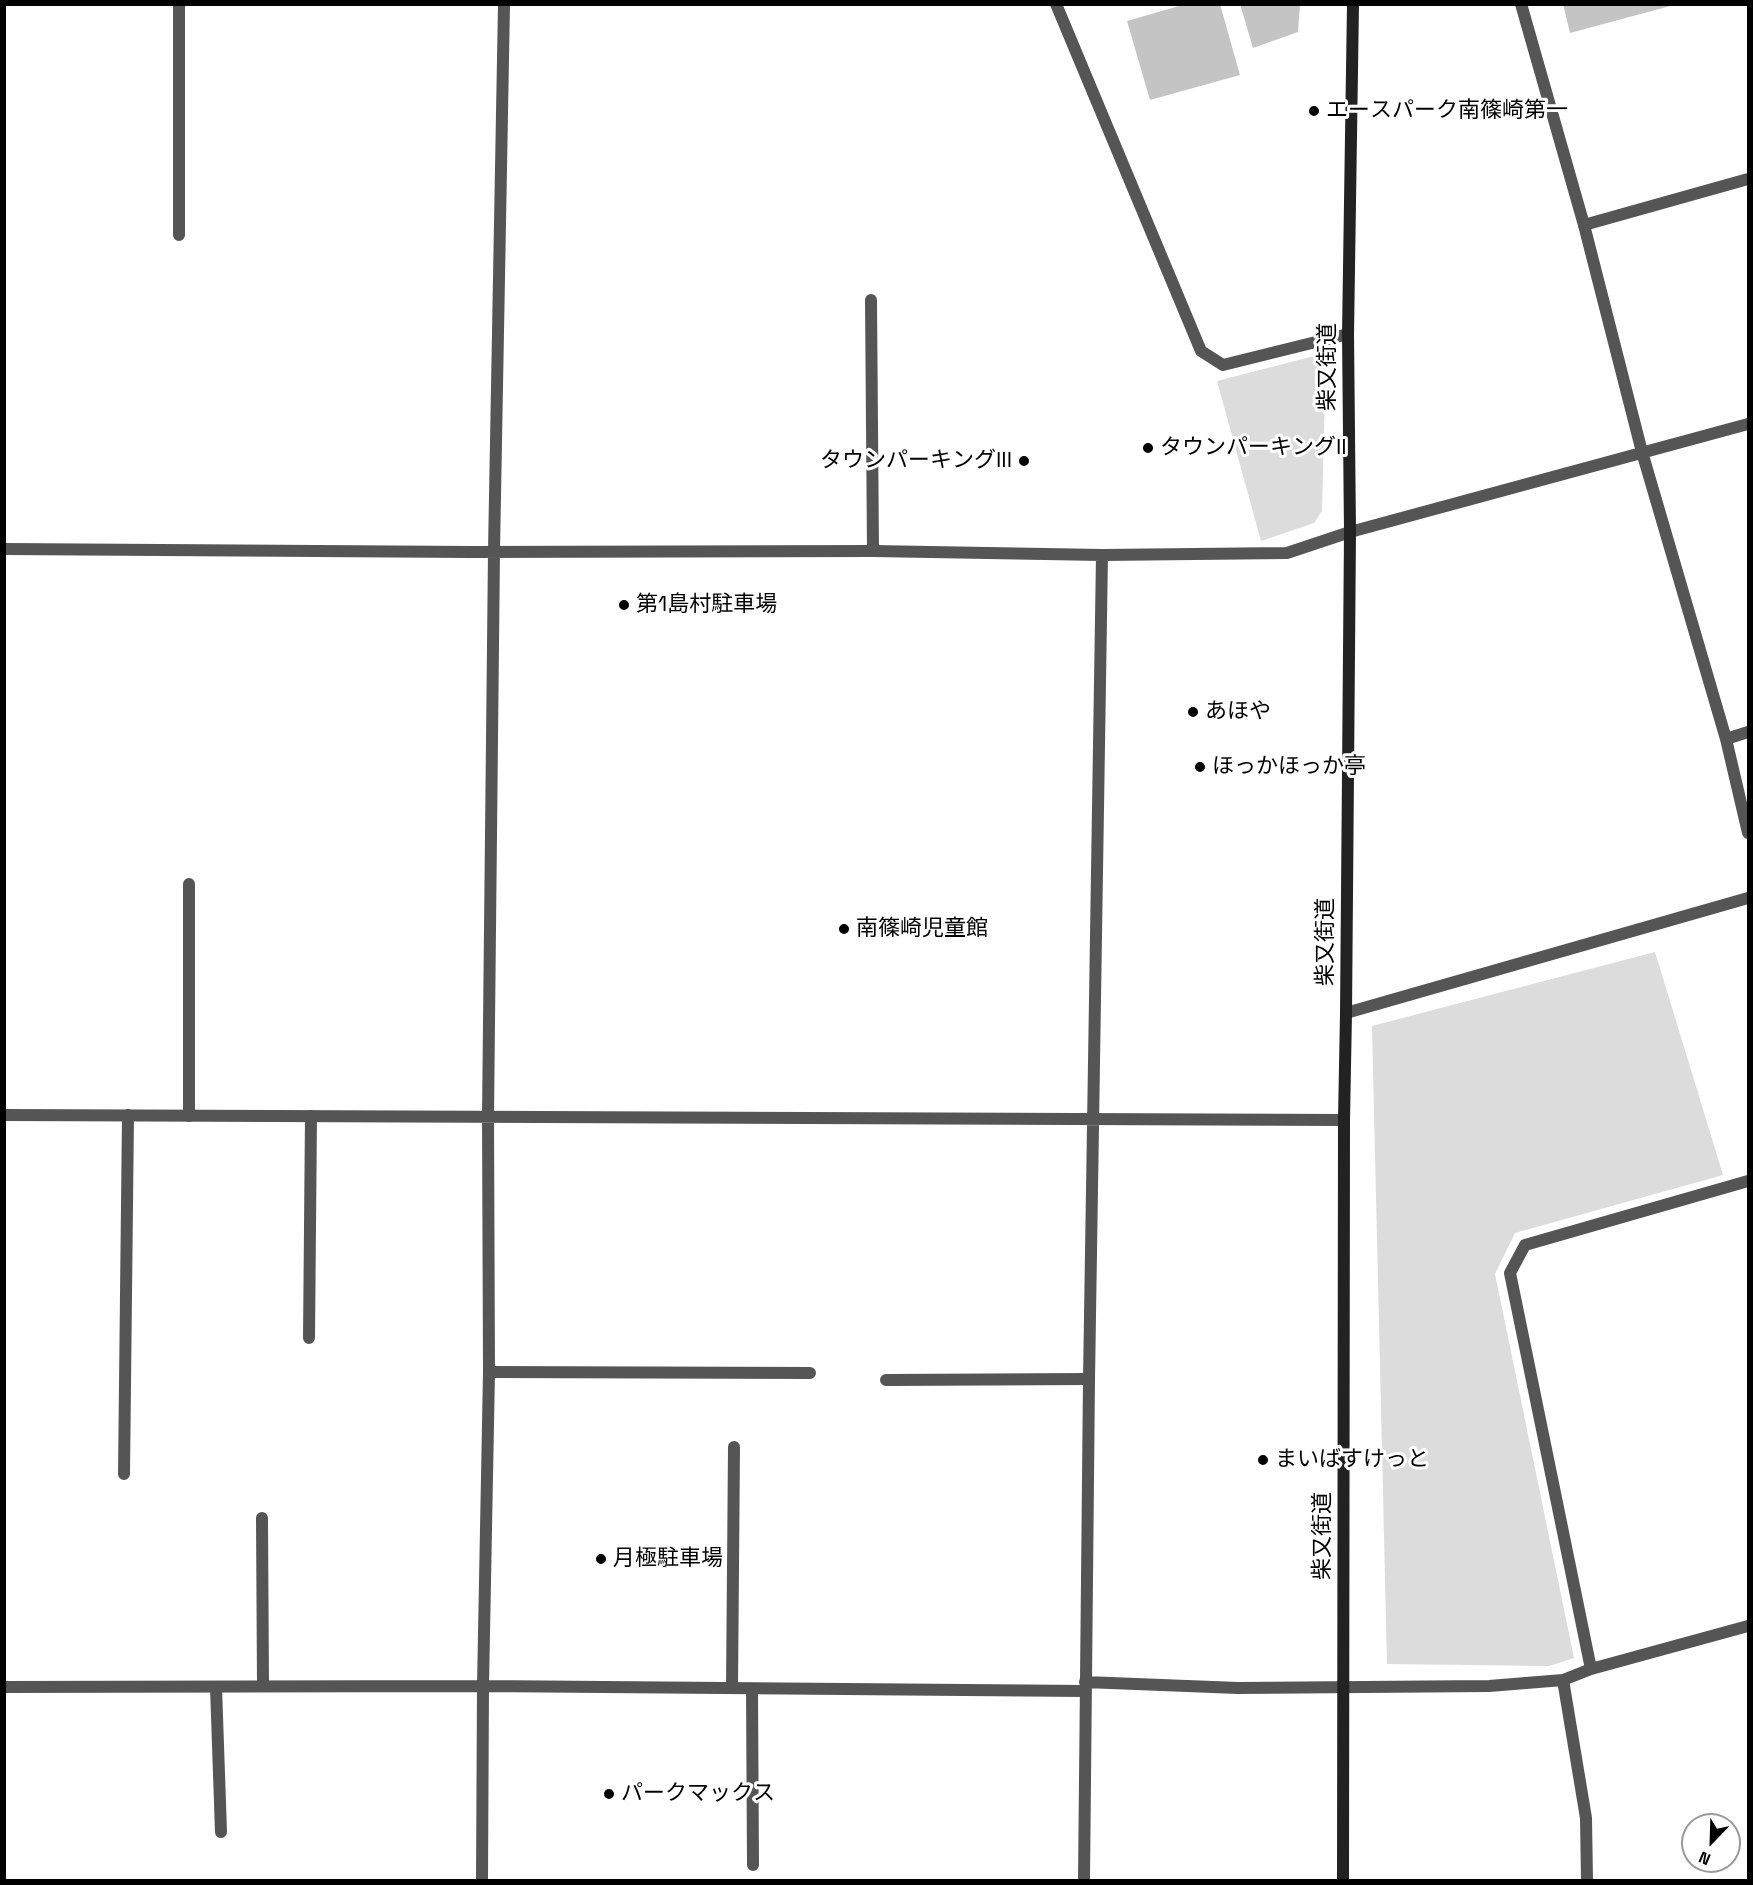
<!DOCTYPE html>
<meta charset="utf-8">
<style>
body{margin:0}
#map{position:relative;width:1753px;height:1885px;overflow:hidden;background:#fff;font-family:"Space Grotesk",sans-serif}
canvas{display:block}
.frame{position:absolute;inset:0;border:6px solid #000;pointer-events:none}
.north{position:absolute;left:1681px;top:1813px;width:60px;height:60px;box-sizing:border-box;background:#fff;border:2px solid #999;border-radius:50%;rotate:203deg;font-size:16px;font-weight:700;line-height:24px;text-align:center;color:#000}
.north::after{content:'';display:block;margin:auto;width:21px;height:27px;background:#000;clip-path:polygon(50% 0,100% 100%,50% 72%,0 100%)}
</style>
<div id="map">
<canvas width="1753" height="1885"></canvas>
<div class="frame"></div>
<div class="north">N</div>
</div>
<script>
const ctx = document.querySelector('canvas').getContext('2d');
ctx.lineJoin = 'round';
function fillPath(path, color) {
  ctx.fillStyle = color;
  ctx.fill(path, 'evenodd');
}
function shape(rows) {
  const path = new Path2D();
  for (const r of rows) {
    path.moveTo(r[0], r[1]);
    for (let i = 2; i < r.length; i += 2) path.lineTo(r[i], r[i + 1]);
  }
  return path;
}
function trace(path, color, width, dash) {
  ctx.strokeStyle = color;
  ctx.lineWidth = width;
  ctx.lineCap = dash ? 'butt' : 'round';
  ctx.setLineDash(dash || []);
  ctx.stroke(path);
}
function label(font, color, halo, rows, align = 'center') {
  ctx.font = font + ' "Space Grotesk","Noto Sans JP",sans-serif';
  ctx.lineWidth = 6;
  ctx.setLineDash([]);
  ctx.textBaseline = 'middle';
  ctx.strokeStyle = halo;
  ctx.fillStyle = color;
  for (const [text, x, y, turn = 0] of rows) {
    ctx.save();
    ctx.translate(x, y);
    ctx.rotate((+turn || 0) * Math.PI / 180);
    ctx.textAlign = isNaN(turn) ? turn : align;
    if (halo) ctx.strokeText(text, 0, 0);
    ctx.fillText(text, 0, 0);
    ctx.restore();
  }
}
const green = shape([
 [1326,353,1322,511,1314,523,1261,541,1217,381],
 [1655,952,1723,1175,1515,1233,1495,1274,1574,1658,1549,1666,1387,1664,1372,1026]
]);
const building = shape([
 [1186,4,1220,4,1240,75,1150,100,1127,21],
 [1240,4,1300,4,1298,32,1253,48],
 [1563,4,1674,4,1674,5,1570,33]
]);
const service = shape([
 [1584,225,1748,179],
 [179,235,179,4],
 [871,300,873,551],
 [189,1116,189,884],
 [309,1338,311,1116],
 [489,1372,810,1373],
 [886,1380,1089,1379],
 [124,1474,128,1115],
 [216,1687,221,1832],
 [732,1688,734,1447],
 [752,1689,753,1865]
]);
const minor = shape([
 [1056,4,1201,351,1223,365,1348,334],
 [1521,4,1584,225,1642,452,1726,739,1748,833],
 [4,549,472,552,873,551,1102,555,1287,553,1350,532,1748,424],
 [1726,739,1748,732],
 [1346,1013,1748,898],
 [4,1115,1344,1120],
 [262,1518,263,1686],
 [1591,1669,1510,1273,1525,1245,1748,1181],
 [1563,1680,1586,1818,1587,1880],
 [1085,1682,1238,1688,1489,1686,1563,1680,1591,1669,1748,1626],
 [4,1687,483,1686,1085,1691],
 [482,1880,483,1686,489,1372,488,1117,494,551,504,4],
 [1084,1880,1089,1379,1102,555]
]);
const secondary = shape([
 [1343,1880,1344,1120,1346,1013,1350,532,1348,334,1353,4]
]);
const markers = [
 [1314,111,6,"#000"],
 [1148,448,6,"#000"],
 [1024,461,6,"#000"],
 [624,605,6,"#000"],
 [1193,712,6,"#000"],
 [1200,767,6,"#000"],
 [844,929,6,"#000"],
 [1263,1460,6,"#000"],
 [601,1559,6,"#000"],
 [609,1794,6,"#000"]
];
const poiNames = [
 ["エースパーク南篠崎第一",1326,111],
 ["タウンパーキングII",1160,448],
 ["タウンパーキングIII",1012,461,"right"],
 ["第1島村駐車場",636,605],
 ["あほや",1205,712],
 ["ほっかほっか亭",1212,767],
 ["南篠崎児童館",856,929],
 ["まいばすけっと",1275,1460],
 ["月極駐車場",613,1559],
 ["パークマックス",621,1794]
];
const streetNames = [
 ["柴又街道",1328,367,-90],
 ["柴又街道",1326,942,-90],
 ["柴又街道",1323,1536,-90]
];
fillPath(green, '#dcdcdc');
fillPath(building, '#c4c4c4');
trace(service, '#555', 12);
trace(minor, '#555', 12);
trace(secondary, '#222', 12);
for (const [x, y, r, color] of markers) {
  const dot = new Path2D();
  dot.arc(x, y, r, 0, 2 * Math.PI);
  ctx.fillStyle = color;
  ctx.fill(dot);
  trace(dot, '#fff', 2);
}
label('22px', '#000', '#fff', poiNames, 'left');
label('22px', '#000', '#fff', streetNames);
</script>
